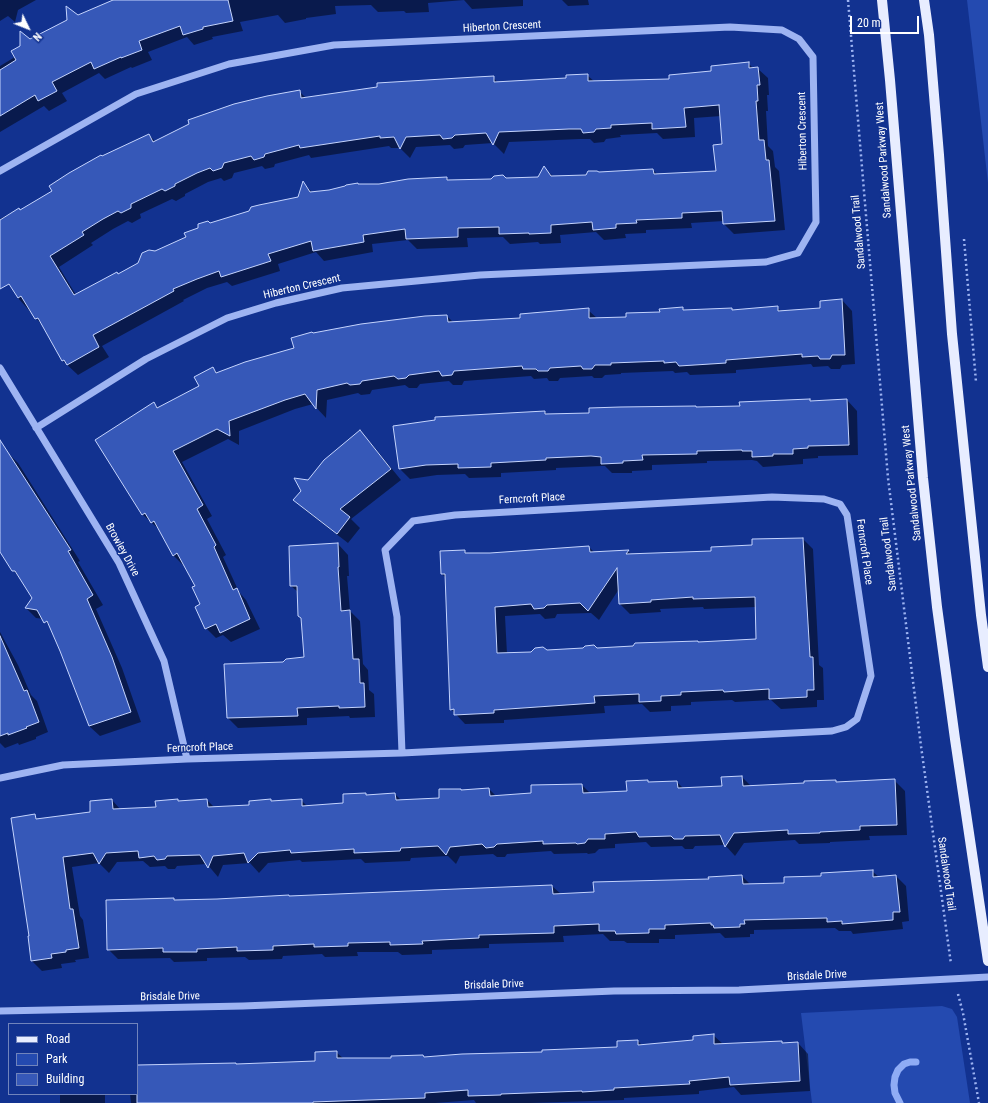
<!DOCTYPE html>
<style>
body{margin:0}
#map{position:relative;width:988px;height:1103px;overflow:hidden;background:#123290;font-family:"Roboto Condensed",sans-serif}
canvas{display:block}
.legend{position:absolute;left:8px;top:1023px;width:130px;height:72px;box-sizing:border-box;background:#123290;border:1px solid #7184bc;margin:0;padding:5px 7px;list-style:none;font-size:12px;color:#fff}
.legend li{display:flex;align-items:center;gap:8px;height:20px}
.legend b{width:20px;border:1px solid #7184bc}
.north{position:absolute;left:8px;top:8px;width:40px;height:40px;-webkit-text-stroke:3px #123290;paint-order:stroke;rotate:133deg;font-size:11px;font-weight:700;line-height:16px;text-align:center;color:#fff}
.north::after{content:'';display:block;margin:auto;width:14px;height:18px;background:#fff;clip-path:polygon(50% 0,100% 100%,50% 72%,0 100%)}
.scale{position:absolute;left:850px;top:16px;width:69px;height:18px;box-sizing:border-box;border:2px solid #fff;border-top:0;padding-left:5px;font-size:12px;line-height:14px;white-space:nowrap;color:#fff;-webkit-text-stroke:3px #123290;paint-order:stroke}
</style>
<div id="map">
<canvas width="988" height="1103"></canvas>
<ul class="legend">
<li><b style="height:5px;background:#e8edff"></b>Road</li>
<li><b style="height:11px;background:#244ab0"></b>Park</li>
<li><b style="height:11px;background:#3658b8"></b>Building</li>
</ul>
<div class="north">N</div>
<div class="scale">20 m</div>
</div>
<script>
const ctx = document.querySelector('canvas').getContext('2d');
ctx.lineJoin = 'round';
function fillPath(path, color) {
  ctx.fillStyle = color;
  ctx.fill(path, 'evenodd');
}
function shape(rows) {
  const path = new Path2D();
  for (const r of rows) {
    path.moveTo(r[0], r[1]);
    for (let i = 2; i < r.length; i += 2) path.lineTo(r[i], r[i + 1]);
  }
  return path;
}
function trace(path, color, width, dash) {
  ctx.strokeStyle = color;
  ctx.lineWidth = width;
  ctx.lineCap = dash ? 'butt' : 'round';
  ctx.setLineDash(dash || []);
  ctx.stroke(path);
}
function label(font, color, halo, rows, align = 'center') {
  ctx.font = font + ' "Roboto Condensed",sans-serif';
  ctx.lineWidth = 3;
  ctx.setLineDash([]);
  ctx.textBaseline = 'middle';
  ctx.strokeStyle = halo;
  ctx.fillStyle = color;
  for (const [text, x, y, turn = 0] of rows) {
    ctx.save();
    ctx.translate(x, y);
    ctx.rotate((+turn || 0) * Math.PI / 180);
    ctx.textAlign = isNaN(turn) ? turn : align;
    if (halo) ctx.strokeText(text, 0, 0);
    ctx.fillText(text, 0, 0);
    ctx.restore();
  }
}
const green = shape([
 [967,0,988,0,988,183],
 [942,1006,952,1009,957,1017,970,1103,812,1103,801,1013]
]);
const shadow = shape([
 [0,0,36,0,18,10,15,22,8,16,0,21],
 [113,0,523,0,523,6,472,9,464,0,428,3,429,12,406,13,404,11,378,12,371,5,335,6,336,14,306,18,306,19,285,23,278,15,240,22,243,31,212,37,213,39,194,45,187,37,148,52,152,60,132,68,131,67,105,79,99,73,62,93,67,101,49,111,44,106,0,132,0,66,15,57,30,40,78,16],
 [562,0,588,0,589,5,568,6],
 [748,63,753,68,757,68,768,78,769,95,767,95,768,111,766,111,768,146,773,151,775,167,779,171,785,230,734,234,724,224,724,221,691,223,692,228,646,230,646,233,625,234,626,238,604,240,596,232,560,235,561,243,540,244,538,242,510,244,503,237,467,238,468,247,417,249,408,240,372,244,373,252,324,261,316,252,278,264,280,271,232,286,227,282,207,288,183,300,184,301,102,346,109,357,78,375,63,361,43,326,18,298,0,268,0,219,19,209,20,211,53,191,102,157,149,135,155,141,299,91,306,98,493,77,498,83,567,79,587,75,595,82,670,80,713,72],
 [721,116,723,145,717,172,658,175,653,170,554,177,544,168,538,178,450,181,447,178,313,193,303,183,299,198,210,224,187,238,155,252,139,264,118,275,76,295,59,267,93,245,91,243,113,229,128,221,132,223,141,218,140,214,172,199,176,201,185,196,185,194,208,182,221,178,224,181,232,178,234,173,262,166,265,169,274,167,275,164,309,155,311,158,389,146,391,148,400,148,410,158,416,147,450,145,454,149,463,148,465,145,493,143,504,154,509,142,580,139,590,139,594,143,604,142,606,139,621,137,620,135,657,133,663,139,695,137,694,118],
 [842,300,852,311,855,364,842,365,840,369,831,369,828,366,813,367,811,364,736,370,736,373,690,375,687,372,675,373,673,371,621,373,621,374,605,375,602,378,594,378,592,376,560,378,558,381,549,381,547,378,534,379,531,376,464,381,462,385,453,385,449,381,420,384,417,388,409,388,405,385,372,390,370,394,361,395,358,393,327,400,326,418,313,404,295,409,239,431,239,445,228,439,182,462,212,516,207,519,226,555,223,557,239,592,246,600,260,629,231,642,223,635,216,638,206,628,202,605,196,586,185,565,183,565,173,555,161,531,143,515,154,404,159,408,200,387,213,369,218,373,447,316,453,322,521,319,588,310,598,319,627,318,661,313,683,308,685,311,731,309,733,310,777,307,781,311,821,309],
 [810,400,811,401,847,400,857,411,858,455,818,456,818,458,803,459,803,464,763,467,757,461,752,460,707,461,707,463,652,465,652,470,632,471,632,473,612,473,605,466,602,466,556,468,556,470,501,473,501,477,469,478,465,474,437,475,410,479,400,469,545,412,548,415,590,414,590,409,659,406,661,408,697,408,741,407],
 [360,432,370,442,401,480,351,519,360,528,348,543,305,510,295,500,308,481],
 [0,452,8,453,18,463,80,561,78,562,103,605,96,609,122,668,141,722,100,736,89,726,61,651,51,628,44,619,36,618,26,608,33,598,21,579,13,570,0,549],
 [803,539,813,549,819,665,823,668,824,700,817,700,817,707,781,709,771,700,735,702,732,700,691,702,691,705,671,706,671,711,650,712,642,704,604,706,605,713,504,720,504,723,465,724,451,709,446,578,442,574,464,551,468,554,490,554,589,547,595,553,628,551,632,555,712,552],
 [619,589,620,604,630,614,661,612,660,609,703,607,704,609,756,607,757,640,507,654,505,616,540,614,545,619,555,618,557,614,591,613,599,620],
 [338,544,348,555,349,576,347,576,350,611,360,621,363,664,368,670,369,690,374,694,375,717,350,718,349,716,307,718,307,725,238,728,228,718,226,665,284,663,305,658,302,618,298,592,291,586],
 [0,632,18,665,31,695,37,701,48,732,36,737,36,739,19,745,18,743,5,748,0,743],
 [742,777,752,787,836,781,837,783,895,781,905,791,907,835,869,836,870,840,830,842,830,843,799,844,795,840,744,843,735,856,725,845,695,846,693,849,685,849,682,846,651,847,646,842,615,844,615,848,599,849,595,853,588,854,587,853,554,854,551,851,507,854,505,857,497,857,493,854,460,856,456,864,448,856,411,858,410,861,365,863,361,859,302,862,300,860,268,863,259,873,250,863,223,865,218,877,207,864,177,866,175,869,168,869,165,866,150,867,143,861,117,862,109,873,99,863,72,867,80,916,83,920,89,958,75,960,76,962,61,964,62,968,42,971,32,961,30,936,34,816,38,820,91,813,112,800,121,810,157,808,178,800,179,802,207,800,215,808,250,806,271,800,272,801,301,800,307,806,344,804,365,794,367,796,395,794,402,801,440,799,462,791,489,789,497,797,532,794,582,785,591,794,628,792,647,781,649,783,677,782,684,789,723,787],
 [872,871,879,877,896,876,906,886,909,921,902,922,903,929,853,934,851,931,839,931,835,928,754,930,754,934,750,934,750,937,725,938,720,933,675,935,675,939,659,939,659,943,627,943,624,941,610,941,603,934,563,936,564,942,489,944,489,948,432,950,432,954,402,955,398,952,357,952,358,956,325,957,322,954,283,956,282,959,249,960,245,957,207,958,207,961,174,962,170,958,118,959,108,949,174,899,176,901,552,886,561,894,595,893,742,876,751,885,785,884,822,877],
 [713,1035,723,1044,782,1042,784,1044,798,1043,808,1054,810,1091,741,1095,734,1087,699,1091,699,1094,624,1098,624,1100,530,1103,476,1103,474,1100,435,1103,131,1103,130,1094,137,1094,137,1066,237,1065,316,1062,336,1052,344,1059,392,1059,423,1056,425,1058,543,1053,618,1048,638,1041,643,1046,694,1041],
 [60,1094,105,1094,105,1103,60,1103]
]);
const stream = shape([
 [900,1103,895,1093,894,1085,895,1077,898,1070,904,1064,910,1062,916,1062]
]);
const building = shape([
 [113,0,228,0,233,21,203,27,203,29,183,35,180,26,139,41,142,50,121,58,121,57,94,69,91,62,52,82,57,91,38,101,35,95,0,116,0,70,16,60,11,51,20,46,20,31,30,39,67,20,66,6,78,15,113,0],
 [749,62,749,68,758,67,760,85,757,85,758,101,756,101,759,140,764,140,766,160,769,160,775,221,723,224,722,211,682,213,682,218,636,220,637,223,616,224,616,228,593,230,592,222,551,225,551,233,529,234,529,233,499,234,499,227,458,228,458,237,406,239,405,229,363,235,364,242,313,251,311,241,268,254,271,261,221,277,219,271,197,279,173,289,174,291,93,335,99,347,67,365,64,360,62,361,38,318,35,319,21,296,18,298,9,284,0,289,0,220,19,208,20,210,52,191,49,186,69,173,101,155,102,156,149,134,153,142,189,124,188,120,234,104,267,96,300,90,301,98,377,87,377,83,476,77,494,76,494,82,566,78,566,75,588,74,588,81,669,79,669,75,711,71,711,66,749,62],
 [719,105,722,144,713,145,716,171,654,174,653,169,599,172,597,171,588,171,586,175,551,176,544,166,538,177,506,178,503,175,494,176,491,179,447,180,447,177,408,179,379,184,358,184,358,183,346,185,345,186,329,190,310,192,303,181,298,197,259,205,251,207,249,211,210,223,208,221,198,224,198,228,184,233,186,237,155,251,149,250,142,253,138,263,118,274,117,272,74,295,50,256,84,235,82,232,103,219,118,211,121,213,131,208,131,204,162,189,165,191,175,186,175,184,197,173,210,168,213,171,222,168,224,163,251,156,254,160,264,157,265,154,299,145,300,148,380,136,380,138,394,137,400,149,406,137,440,135,443,139,452,138,455,135,486,133,493,145,499,132,569,129,581,129,583,133,594,132,596,129,611,128,611,125,652,123,652,129,686,127,684,108,719,105],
 [842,299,845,355,832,355,830,359,820,359,818,356,802,357,802,354,726,360,726,363,679,366,676,362,664,363,664,361,611,363,611,365,595,365,592,369,583,369,581,366,550,368,548,371,538,371,536,369,523,369,522,366,454,371,452,375,442,376,439,371,409,375,406,378,398,379,394,376,362,381,360,384,350,385,347,383,317,390,316,409,305,394,285,400,229,421,230,436,217,429,173,451,203,505,197,509,216,545,214,547,233,590,237,588,250,619,220,633,216,624,205,629,195,607,200,604,192,587,195,586,177,553,173,556,154,521,151,523,145,513,142,515,95,440,154,402,157,408,199,386,194,377,213,367,216,373,245,362,294,348,291,338,312,332,313,333,361,324,425,316,447,315,448,322,520,318,520,314,589,308,589,318,626,317,626,313,660,312,659,309,683,307,683,310,732,308,732,310,778,306,778,311,820,308,820,301,842,299],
 [810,399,810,401,847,399,849,445,808,446,808,448,793,449,793,454,773,454,773,456,752,457,752,451,742,451,742,450,697,451,697,454,642,455,643,460,623,461,623,463,601,464,601,457,591,456,546,458,546,460,491,463,491,467,458,468,458,464,426,465,399,469,393,426,435,420,435,417,545,411,545,414,589,413,589,408,620,407,696,406,696,407,740,406,739,402,810,399],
 [360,430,391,469,340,509,350,517,337,534,293,500,301,491,294,478,308,480,324,460,360,430],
 [0,440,71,550,68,551,93,595,87,599,112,657,131,712,89,726,60,651,47,621,44,623,37,610,25,608,32,598,15,571,12,571,0,552,0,440],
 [803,538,810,657,813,657,814,690,807,690,807,697,769,699,769,689,724,692,723,690,681,692,681,695,661,696,661,701,639,702,639,694,594,696,595,703,494,710,494,713,454,715,454,709,450,710,445,574,441,574,440,551,465,550,465,553,490,553,589,546,590,552,629,550,626,554,711,551,711,547,752,545,752,539,803,538],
 [617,568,619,604,651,602,651,600,693,597,693,599,755,597,756,639,698,642,698,641,635,643,633,646,597,648,594,645,585,646,583,648,547,650,543,647,535,648,531,652,497,653,495,607,531,604,534,609,544,608,547,605,580,603,588,611,617,568],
 [338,543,339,567,338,567,341,611,350,610,353,659,359,659,360,683,364,683,365,707,339,708,339,706,297,708,298,716,227,718,224,664,283,662,286,659,304,657,301,618,298,616,297,586,290,586,289,546,338,543],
 [0,636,24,691,27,690,39,722,26,727,27,728,8,735,8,733,0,736,0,636],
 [742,776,743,786,804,783,804,781,836,780,836,782,895,779,897,825,860,826,860,830,820,832,820,833,788,834,788,830,734,833,725,847,720,835,685,836,683,839,674,839,671,836,639,837,636,832,605,834,605,839,588,839,585,843,577,844,576,843,543,844,543,841,497,844,494,847,486,848,482,844,450,847,446,855,438,846,401,848,400,851,354,853,354,849,291,853,290,850,258,853,248,863,244,853,213,856,208,868,200,855,167,856,165,859,157,860,154,856,139,858,138,851,106,853,99,864,93,853,63,857,70,909,73,909,79,948,66,950,66,952,51,954,52,958,31,961,28,936,29,936,11,818,35,814,36,819,90,812,90,801,112,799,113,809,156,807,155,801,178,799,178,801,207,799,208,807,249,805,249,801,271,799,271,801,302,799,302,806,343,803,343,794,366,793,366,795,395,793,396,800,439,798,439,789,461,789,461,790,489,788,490,796,531,793,531,785,582,784,583,793,627,791,626,781,648,780,648,782,677,781,678,788,722,786,721,777,742,776],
 [873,870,873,877,896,875,900,912,893,912,893,920,842,924,842,921,827,922,827,918,744,920,745,924,740,924,740,927,714,928,713,925,711,925,711,923,665,925,665,929,649,929,649,933,616,934,615,931,599,931,599,924,554,926,554,933,479,935,479,938,422,941,423,944,390,945,390,942,348,943,348,946,314,947,314,944,273,946,273,950,237,951,237,947,197,949,197,952,163,952,163,948,107,950,106,900,174,898,174,900,217,899,289,895,289,896,552,885,553,894,594,892,593,882,709,879,708,877,742,875,743,884,784,883,784,877,821,876,821,873,873,870],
 [714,1034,714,1044,782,1041,782,1043,798,1042,800,1081,730,1085,729,1077,689,1081,690,1084,614,1088,614,1090,582,1092,582,1091,501,1094,501,1095,468,1096,468,1090,425,1093,425,1098,340,1101,313,1102,313,1103,137,1103,137,1065,236,1063,236,1064,315,1061,315,1052,337,1051,337,1058,391,1058,391,1056,423,1055,424,1057,462,1054,542,1052,542,1050,617,1047,617,1041,638,1040,638,1045,693,1040,693,1036,714,1034]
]);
const path = shape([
 [848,0,888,478,921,746,951,964],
 [964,239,976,382],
 [958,994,963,1013,979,1103]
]);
const minor = shape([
 [0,171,136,94,229,64,334,45,730,27,782,30,799,39,813,57,816,222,798,253,766,262,480,275,342,288,276,303,227,318,146,359,36,428],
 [0,368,119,563,164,661,187,759],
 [0,778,63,765,187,759,402,753,832,731,846,727,857,719,871,676,847,515,840,504,824,499,772,497,455,515,413,521,385,550,397,617,402,753],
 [0,1011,243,1006,614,991,739,990,988,977]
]);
const major = shape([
 [882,0,890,80,923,478,937,607,955,739,988,961],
 [924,0,929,35,939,155,952,334,981,615,988,667]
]);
const streetNames = [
 ["Hiberton Crescent",502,27,-3],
 ["Hiberton Crescent",803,131,-91],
 ["Sandalwood Parkway West",884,160,-94],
 ["Sandalwood Trail",859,232,-95],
 ["Hiberton Crescent",302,287,-13],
 ["Sandalwood Parkway West",912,483,-96],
 ["Ferncroft Place",532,499,-3],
 ["Browley Drive",122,550,61],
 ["Ferncroft Place",864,552,82],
 ["Sandalwood Trail",889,554,-97],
 ["Ferncroft Place",200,748,-2],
 ["Sandalwood Trail",946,874,82],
 ["Brisdale Drive",817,976,-3],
 ["Brisdale Drive",494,985,-2],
 ["Brisdale Drive",170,997,-1]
];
fillPath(green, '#244ab0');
fillPath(shadow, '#0007');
trace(stream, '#8facf5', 7);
fillPath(building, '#3658b8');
trace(building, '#c5d4fd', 1);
trace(path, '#9eb4f2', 2.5, [2, 3]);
trace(minor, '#9eb4f2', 7);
trace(major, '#e8edff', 10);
label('11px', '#fff', '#123290', streetNames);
</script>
